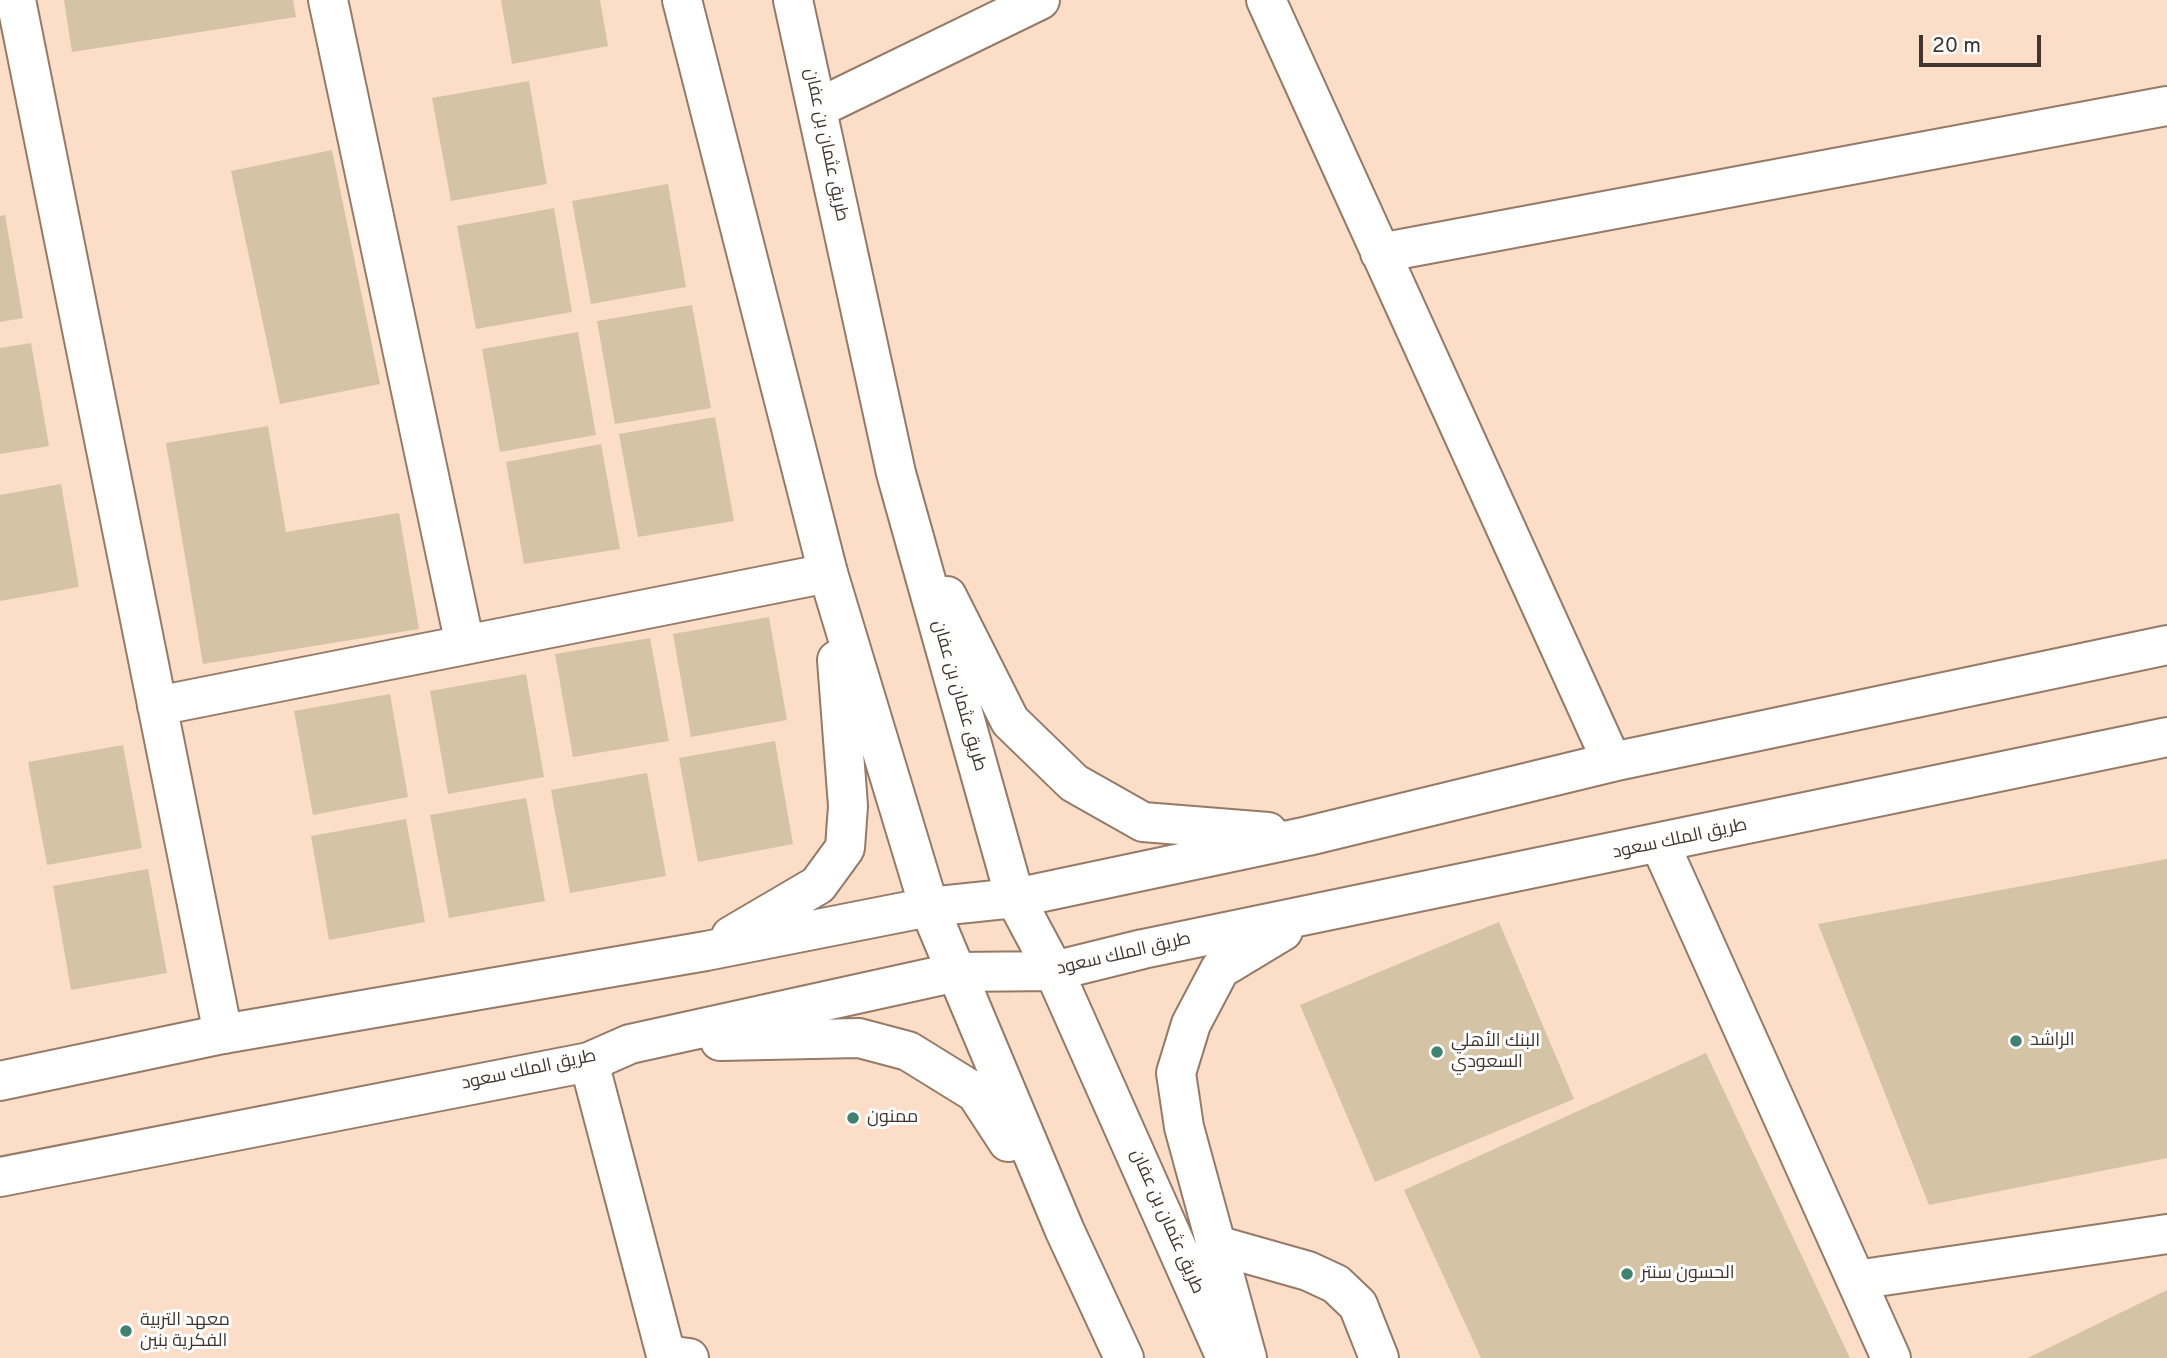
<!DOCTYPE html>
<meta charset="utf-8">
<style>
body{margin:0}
#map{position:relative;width:2167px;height:1358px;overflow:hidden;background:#fbddc8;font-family:Overpass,sans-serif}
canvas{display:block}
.scale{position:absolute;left:1919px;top:35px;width:122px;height:32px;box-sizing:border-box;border:4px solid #41352d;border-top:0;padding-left:9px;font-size:21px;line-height:24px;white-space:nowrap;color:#41352d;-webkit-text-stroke:5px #fff;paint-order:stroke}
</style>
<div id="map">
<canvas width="2167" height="1358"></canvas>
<div class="scale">20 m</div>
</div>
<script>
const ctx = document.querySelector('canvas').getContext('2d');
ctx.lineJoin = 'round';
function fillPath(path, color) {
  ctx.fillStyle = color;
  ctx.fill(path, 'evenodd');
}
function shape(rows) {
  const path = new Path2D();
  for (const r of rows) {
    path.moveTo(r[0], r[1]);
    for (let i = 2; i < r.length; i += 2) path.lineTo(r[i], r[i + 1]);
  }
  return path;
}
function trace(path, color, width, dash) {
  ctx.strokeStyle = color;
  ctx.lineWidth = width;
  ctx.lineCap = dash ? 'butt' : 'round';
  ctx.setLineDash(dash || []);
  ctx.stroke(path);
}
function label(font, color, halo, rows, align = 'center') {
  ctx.font = font + ' Overpass,Cairo,sans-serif';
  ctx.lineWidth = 6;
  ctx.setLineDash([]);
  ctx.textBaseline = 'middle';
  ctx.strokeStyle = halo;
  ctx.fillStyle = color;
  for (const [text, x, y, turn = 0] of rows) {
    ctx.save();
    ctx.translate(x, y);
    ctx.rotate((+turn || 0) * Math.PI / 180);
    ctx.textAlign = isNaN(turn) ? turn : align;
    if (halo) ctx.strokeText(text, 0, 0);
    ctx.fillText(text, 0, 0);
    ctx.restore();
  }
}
const building = shape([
 [64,0,293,0,296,17,72,52],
 [501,0,600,0,608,46,512,64],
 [529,81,547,184,451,201,432,98],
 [332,150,380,384,280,404,231,171],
 [668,184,686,287,591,304,572,201],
 [554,208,572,312,476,329,457,226],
 [5,215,23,318,0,322,0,216],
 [692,305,711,408,615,424,597,321],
 [578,332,596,435,500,452,482,349],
 [31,343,49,446,0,454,0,348],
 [715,417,734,521,638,537,619,434],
 [268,426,286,532,399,513,419,629,203,664,166,443],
 [601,444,620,549,524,564,506,462],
 [61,484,79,587,0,601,0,495],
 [769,617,787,720,691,737,673,634],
 [650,638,669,741,573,757,555,654],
 [526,674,544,777,448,794,430,691],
 [390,694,408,797,313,815,294,711],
 [775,741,793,844,698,862,679,758],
 [123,745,142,848,47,865,28,762],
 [647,773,666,876,570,893,551,790],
 [526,798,545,901,449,918,430,815],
 [406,819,425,922,329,940,311,836],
 [2167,859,2167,1158,1929,1205,1818,924],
 [148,869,167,973,71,990,53,886],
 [1499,922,1574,1099,1375,1182,1300,1005],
 [1706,1053,1850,1358,1481,1358,1404,1190],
 [2167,1290,2167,1358,2028,1358]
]);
const minor = shape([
 [16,0,223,1034],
 [328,0,465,645],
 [1266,0,1612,762],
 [818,108,1040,0],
 [1380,253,2167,106],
 [157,706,828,573],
 [1660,844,1891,1358],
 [589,1062,666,1355,689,1358],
 [1216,1245,1308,1271,1336,1284,1358,1305,1379,1358],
 [1856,1280,2167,1234]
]);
const major = shape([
 [682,0,828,573,929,907,1065,1231,1124,1358],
 [793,0,896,473,1015,898,1054,971,1226,1358],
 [947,596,1010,721,1074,783,1143,822,1268,832],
 [731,936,818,885,845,848,848,806,837,660],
 [720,1041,859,1038,908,1051,976,1093,1008,1142],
 [0,1081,223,1034,706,951,929,907,1015,898,1308,836,1612,762,2167,645],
 [0,1177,589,1062,630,1044,957,972,1054,971,1143,949,2167,737],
 [1247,1358,1184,1127,1176,1073,1191,1024,1220,969,1283,931]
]);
const markers = [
 [2016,1041,7,"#41816f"],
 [1437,1052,7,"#41816f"],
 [853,1118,7,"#41816f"],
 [1627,1274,7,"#41816f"],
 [126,1331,7,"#41816f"]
];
const streetNames = [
 ["طريق عثمان بن عفان",825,145,78],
 ["طريق عثمان بن عفان",958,696,74],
 ["طريق الملك سعود",1680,840,-12],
 ["طريق الملك سعود",1124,955,-13],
 ["طريق الملك سعود",529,1071,-12],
 ["طريق عثمان بن عفان",1166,1222,66]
];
const poiNames = [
 ["الراشد",2030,1041],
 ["البنك الأهلي",1451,1042],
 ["السعودي",1451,1063],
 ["ممنون",867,1118],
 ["الحسون سنتر",1641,1274],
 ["معهد التربية",140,1321],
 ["الفكرية بنين",140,1342]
];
fillPath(building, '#d5c3a6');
trace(minor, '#957a67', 42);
trace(major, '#957a67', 42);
trace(minor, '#fff', 38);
trace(major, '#fff', 38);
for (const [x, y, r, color] of markers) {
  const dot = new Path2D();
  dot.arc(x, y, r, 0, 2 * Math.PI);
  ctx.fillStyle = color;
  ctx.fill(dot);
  trace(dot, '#fff', 2.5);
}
label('18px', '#41352d', '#fff', streetNames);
label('18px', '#41352d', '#fff', poiNames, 'left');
</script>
